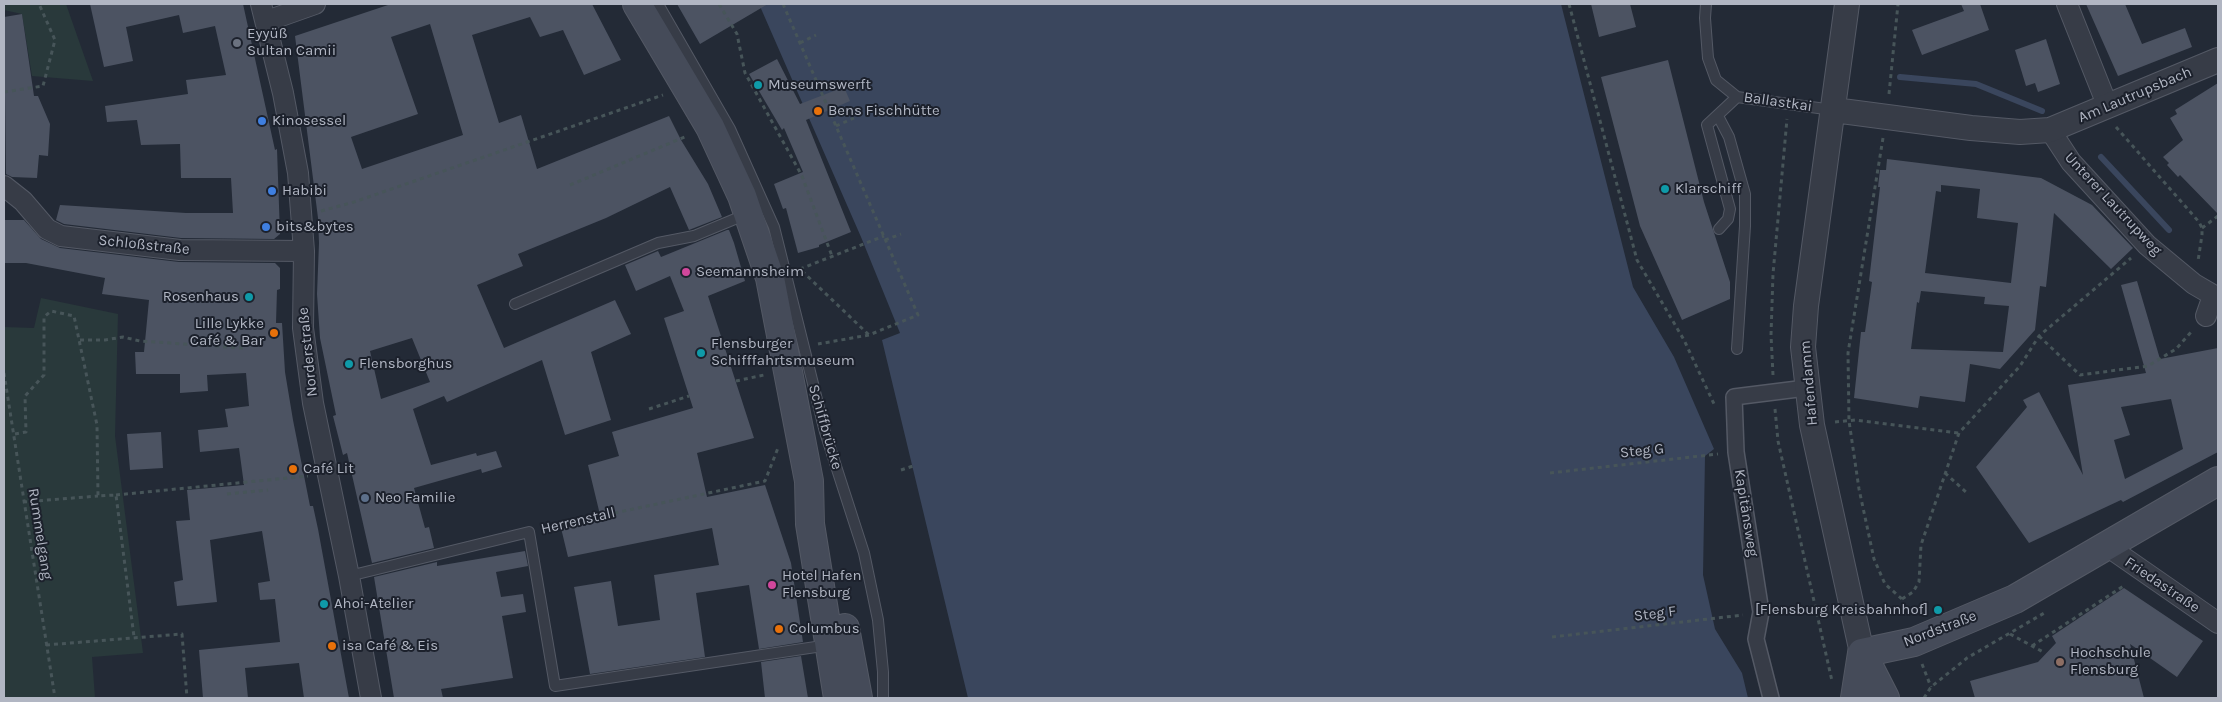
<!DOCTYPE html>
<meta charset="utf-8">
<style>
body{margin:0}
#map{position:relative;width:2222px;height:702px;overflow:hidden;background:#232a36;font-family:Karla,sans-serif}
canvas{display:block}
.frame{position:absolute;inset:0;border:5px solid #b1b6c3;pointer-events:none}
</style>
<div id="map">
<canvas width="2222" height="702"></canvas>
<div class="frame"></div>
</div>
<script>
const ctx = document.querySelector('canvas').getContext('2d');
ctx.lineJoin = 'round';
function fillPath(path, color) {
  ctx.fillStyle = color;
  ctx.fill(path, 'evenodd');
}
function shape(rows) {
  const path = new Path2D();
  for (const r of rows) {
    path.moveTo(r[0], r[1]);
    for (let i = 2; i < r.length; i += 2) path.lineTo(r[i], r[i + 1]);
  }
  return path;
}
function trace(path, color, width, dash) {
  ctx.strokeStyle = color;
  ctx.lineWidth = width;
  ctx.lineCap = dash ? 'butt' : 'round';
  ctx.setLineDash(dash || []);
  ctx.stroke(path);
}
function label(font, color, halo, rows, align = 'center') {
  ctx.font = font + ' Karla,sans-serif';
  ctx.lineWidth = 4;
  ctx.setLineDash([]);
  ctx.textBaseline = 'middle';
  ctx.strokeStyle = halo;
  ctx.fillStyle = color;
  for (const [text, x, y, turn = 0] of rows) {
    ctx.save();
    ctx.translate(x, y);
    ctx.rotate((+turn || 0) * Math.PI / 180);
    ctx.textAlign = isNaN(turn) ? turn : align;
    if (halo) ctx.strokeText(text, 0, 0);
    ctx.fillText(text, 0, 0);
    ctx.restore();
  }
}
const green = shape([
 [4,4,66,4,93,81,32,76,22,14,4,10],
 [41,298,118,314,115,436,143,653,92,657,95,698,4,698,4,327,34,328]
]);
const water = shape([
 [759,4,1561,4,1633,287,1674,357,1714,449,1705,456,1703,575,1715,629,1742,673,1748,698,968,698,882,340,900,333,861,237]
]);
const stream = shape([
 [1900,77,1976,84,2042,111],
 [2101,157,2169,230]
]);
const building = shape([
 [90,4,243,4,275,150,277,149,280,234,274,239,181,238,64,224,56,220,60,205,186,213,233,213,231,178,181,178,180,144,141,145,137,120,107,122,105,106,188,94,186,80,226,75,215,26,183,33,179,15,126,27,133,61,104,67],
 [391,4,592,4,621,60,584,75,563,30,540,37,530,17,472,35,499,123,521,115,537,169,669,116,681,140,708,184,722,217,689,230,670,187,606,218,518,254,523,266,477,285,504,348,615,300,631,334,591,352,611,420,565,435,542,360,447,402,444,396,413,409,431,465,476,453,477,456,496,451,502,467,482,473,481,469,414,488,425,528,429,527,434,548,372,563,347,453,343,455,333,416,336,415,320,338,317,294,319,243,318,218,295,36],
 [430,24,463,135,362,169,351,137,418,114,391,37],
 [412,338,430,382,381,399,370,351],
 [677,4,768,4,700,44],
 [1591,4,1630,4,1636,27,1599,37],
 [1961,4,1980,4,1989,30,1922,55,1912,30,1964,11],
 [2086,4,2125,4,2142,44,2185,28,2192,47,2118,76],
 [22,14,34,96,38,96,50,124,48,156,39,155,37,178,12,177,6,174,4,17],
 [2046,39,2060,84,2038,92,2035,83,2026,86,2015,50],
 [777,59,800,104,844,87,850,101,806,120,851,232,819,245,819,247,798,253,786,208,783,209,774,184,803,172,784,128,782,130,749,74],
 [1668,60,1704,202,1730,282,1730,299,1682,320,1640,226,1601,77],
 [2218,83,2218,214,2180,175,2178,177,2167,165,2169,163,2163,157,2183,140,2170,118,2177,114,2175,110],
 [1887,159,2041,178,2092,205,2133,248,2111,269,2054,213,2046,287,2040,286,2035,330,2000,369,1970,364,1965,402,1920,396,1918,408,1854,398,1861,332,1865,332,1872,282,1869,281,1880,187,1878,187,1880,170,1886,170],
 [1941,185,1980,189,1977,218,2018,223,2011,283,1925,273,1936,191,1941,192],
 [1921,291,1985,297,1984,304,2009,306,2003,352,1911,349,1917,302,1919,303],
 [4,220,24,220,41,239,60,248,179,262,275,263,280,268,280,289,277,290,276,323,282,323,285,372,293,420,310,506,313,506,318,529,349,698,304,698,299,663,245,668,248,698,203,698,199,650,280,642,275,599,260,600,258,583,270,581,262,531,210,540,217,602,177,606,174,582,183,580,176,521,190,520,187,490,244,485,239,448,200,452,198,430,228,427,225,409,249,406,246,373,207,375,208,391,180,393,180,374,136,374,135,352,144,352,149,300,102,294,105,278,26,263,4,263],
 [727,230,729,230,734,243,745,281,708,296,754,438,697,453,707,497,765,485,791,563,803,642,759,649,749,585,696,593,705,657,590,674,574,587,611,581,618,626,660,620,654,575,719,565,712,528,568,557,561,528,601,519,588,465,619,456,612,432,693,408,664,318,684,311,670,276,636,291,625,265,658,251,661,257],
 [2137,281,2160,359,2218,348,2218,452,2123,502,2121,500,2029,543,1976,467,2027,407,2023,400,2039,392,2083,475,2068,385,2146,373,2121,285],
 [2171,399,2183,449,2125,479,2114,440,2130,435,2121,407],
 [161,432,163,468,130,470,127,434],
 [525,551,528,566,496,572,501,597,523,594,526,612,502,616,513,678,441,689,443,698,394,698,374,577,437,562,437,566],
 [2124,588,2203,641,2177,677,2130,644,2144,698,1975,698,1970,681,2038,662,2056,643,2052,636],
 [801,656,808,698,765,698,761,662]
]);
const path = shape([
 [719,4,737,34,745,73,802,176,832,256],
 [783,4,918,315,869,335,818,344],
 [1569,4,1637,260,1684,340,1715,406],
 [800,43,816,35],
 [4,92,43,86,55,40,39,4],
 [1889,94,1898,4],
 [836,126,854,118],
 [2116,127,2199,222,2202,228,2202,235,2198,261],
 [1883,138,1848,353,1849,421,1859,489,1874,559,1885,584,1902,599,1907,618],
 [570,185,687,136],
 [321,211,354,202,663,95],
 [2202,228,2218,216],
 [885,240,901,234],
 [800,269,884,236],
 [802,271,869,335],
 [2039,336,2080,375,2148,366,2176,349,2192,331],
 [80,340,105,340,123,337,140,341,243,348],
 [4,373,55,698],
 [1773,375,1771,335,1773,274,1787,119],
 [736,381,764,375],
 [649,409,689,396],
 [1775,409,1778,441,1832,681],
 [1835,422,1855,420,1959,433],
 [15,434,26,432,25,396,44,375,44,317,51,311,74,316,97,425,98,496,116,495,134,637],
 [901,470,913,466],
 [1550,473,1718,454],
 [1945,473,1966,492],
 [227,494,268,490],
 [116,495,308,476],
 [23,502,98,496],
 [544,528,765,481,778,448],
 [1902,599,1913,592,1919,582,1921,545,1959,433,2020,366,2039,336,2131,258],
 [2010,634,2045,653],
 [1552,637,1743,615],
 [46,645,182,634,187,698],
 [2032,646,2125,585],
 [1922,664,1931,687],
 [1924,698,1931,687,1967,658,2046,612]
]);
const service = shape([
 [658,4,730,129,774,227,825,432,864,553,878,620,883,672,883,698],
 [1706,4,1705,18,1708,58,1716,80,1737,97,1833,110],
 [1718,116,1729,137,1745,194,1745,226,1737,349],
 [1719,229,1728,219,1730,209,1707,125,1737,97],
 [515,304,658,243,694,236,747,214],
 [349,576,529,532,555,686,829,645]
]);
const pedestrian = shape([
 [1771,698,1756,639,1761,612,1736,452,1734,397,1806,388]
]);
const minor = shape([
 [261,4,283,93,298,173,304,251,303,328,313,403,349,576,371,698],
 [2067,4,2108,107],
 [267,21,315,4],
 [2050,130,2071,162,2147,245,2194,284,2218,298],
 [4,186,23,201,47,229,61,236,180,250,304,251],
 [2206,316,2213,296],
 [2107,546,2218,623]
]);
const tertiary = shape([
 [1847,4,1806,306,1803,347,1812,425,1862,653],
 [1834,110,1971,128,2020,132,2050,130,2218,60]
]);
const secondary = shape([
 [637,4,710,127,742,196,770,278,809,481,810,524,838,698],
 [845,628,858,698],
 [1862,653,1914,642,2015,599,2218,481],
 [1862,653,1885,698],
 [1855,698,1862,653]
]);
const markers = [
 [237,43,5,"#6b7280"],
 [758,85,5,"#0f9aa8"],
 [818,111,5,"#e8710a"],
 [262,121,5,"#3f7fe0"],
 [1665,189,5,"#0f9aa8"],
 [272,191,5,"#3f7fe0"],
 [266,227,5,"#3f7fe0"],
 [686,272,5,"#d1479c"],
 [249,297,5,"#0f9aa8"],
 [274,333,5,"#e8710a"],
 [701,353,5,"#0f9aa8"],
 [349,364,5,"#0f9aa8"],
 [293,469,5,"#e8710a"],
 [365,498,5,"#5c6f8a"],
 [772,585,5,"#d1479c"],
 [324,604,5,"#0f9aa8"],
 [1938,610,5,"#0f9aa8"],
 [779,629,5,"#e8710a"],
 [332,646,5,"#e8710a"],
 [2060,662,5,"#8d6e63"]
];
const poiNames = [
 ["Eyyüß",247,34],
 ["Sultan Camii",247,51],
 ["Museumswerft",768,85],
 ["Bens Fischhütte",828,111],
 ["Kinosessel",272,121],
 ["Klarschiff",1675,189],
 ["Habibi",282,191],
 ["bits&bytes",276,227],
 ["Seemannsheim",696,272],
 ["Rosenhaus",239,297,"right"],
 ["Lille Lykke",264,324,"right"],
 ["Café & Bar",264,341,"right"],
 ["Flensburger",711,344],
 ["Schifffahrtsmuseum",711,361],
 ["Flensborghus",359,364],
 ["Café Lit",303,469],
 ["Neo Familie",375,498],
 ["Hotel Hafen",782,576],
 ["Flensburg",782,593],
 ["Ahoi-Atelier",334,604],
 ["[Flensburg Kreisbahnhof]",1928,610,"right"],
 ["Columbus",789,629],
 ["isa Café & Eis",342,646],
 ["Hochschule",2070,653],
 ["Flensburg",2070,670]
];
const streetNames = [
 ["Am Lautrupsbach",2135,95,-23],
 ["Ballastkai",1778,102,8],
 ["Unterer Lautrupweg",2113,204,47],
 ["Schloßstraße",144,245,6],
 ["Norderstraße",308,352,-96],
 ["Hafendamm",1809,383,-95],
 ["Schiffbrücke",825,427,74],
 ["Steg G",1642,451,-6],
 ["Kapitänsweg",1746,513,81],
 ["Herrenstall",578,521,-13],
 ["Rummelgang",40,534,81],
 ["Friedastraße",2162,585,34],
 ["Steg F",1655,614,-7],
 ["Nordstraße",1940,629,-21]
];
fillPath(green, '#29393b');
fillPath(water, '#3a465d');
trace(stream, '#3a465d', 6);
fillPath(building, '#4c5362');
trace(service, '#545965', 12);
trace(pedestrian, '#545965', 18);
trace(minor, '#545965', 22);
trace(tertiary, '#545965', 26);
trace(secondary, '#545965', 30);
trace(path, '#475559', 3, [4, 4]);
trace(service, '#373c47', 10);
trace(pedestrian, '#373c47', 15);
trace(minor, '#373c47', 20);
trace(tertiary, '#373c47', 24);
trace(secondary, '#454b59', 28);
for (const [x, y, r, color] of markers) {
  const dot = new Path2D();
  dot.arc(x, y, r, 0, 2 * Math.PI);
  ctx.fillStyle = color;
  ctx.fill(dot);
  trace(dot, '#1c212c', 2);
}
label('15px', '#b1b6c3', '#1c212c', poiNames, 'left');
label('15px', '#b1b6c3', '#1c212c', streetNames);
</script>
